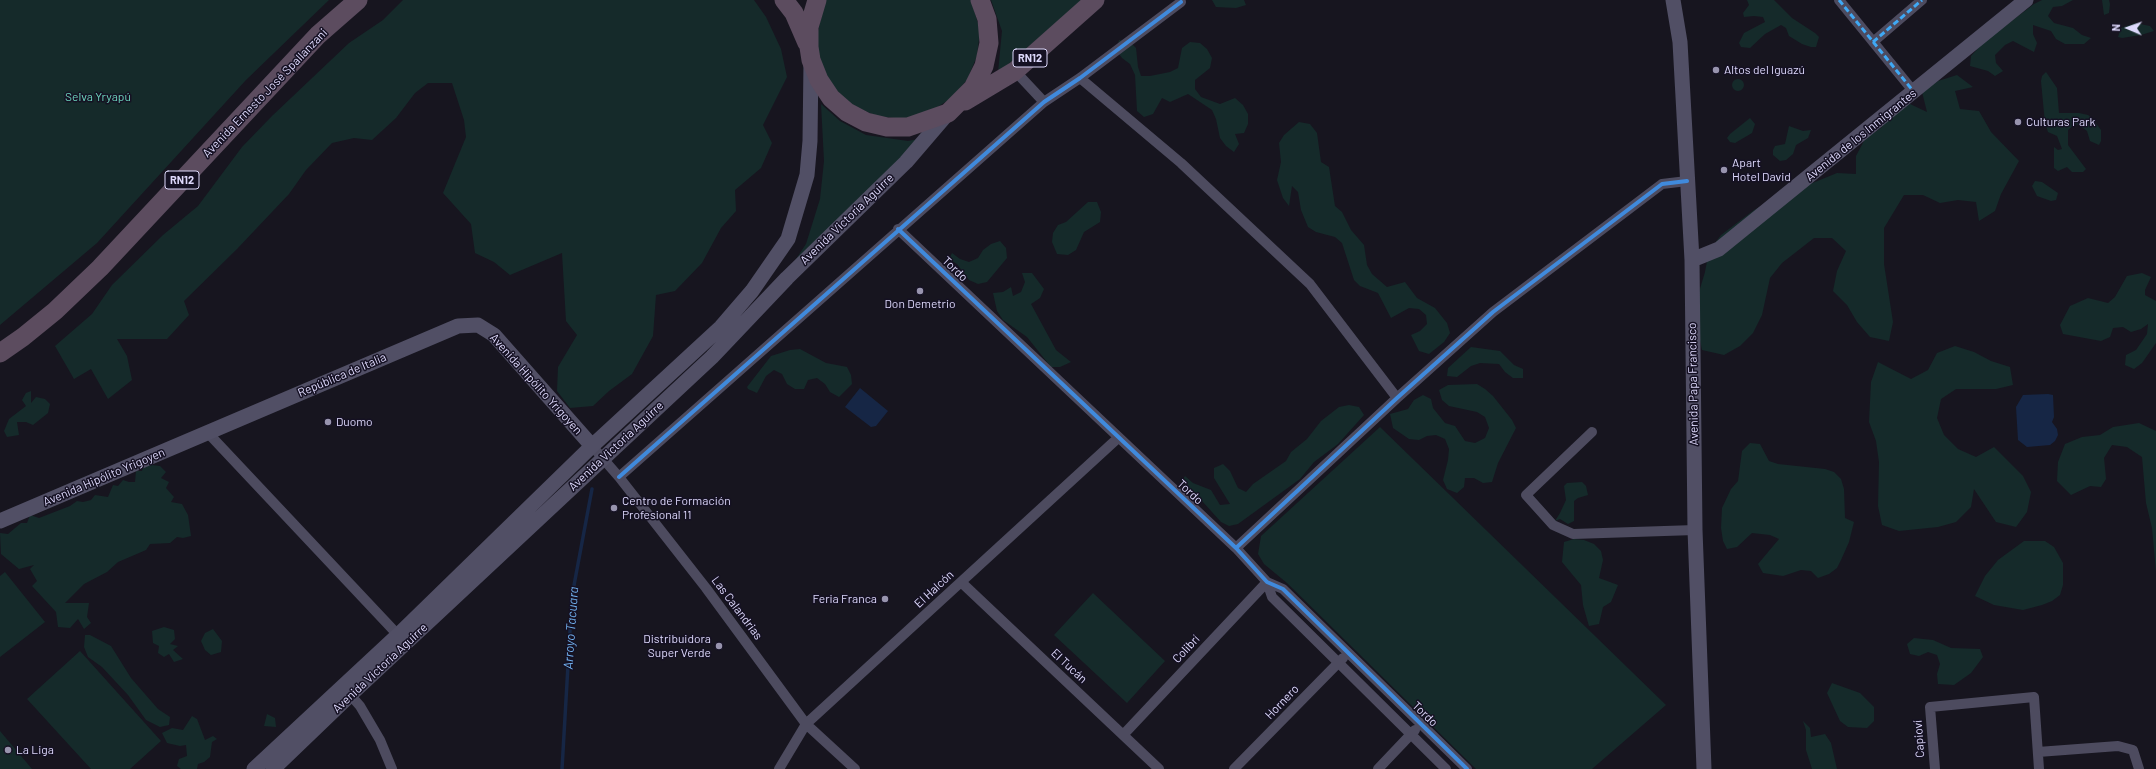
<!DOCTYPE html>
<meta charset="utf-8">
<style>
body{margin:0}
#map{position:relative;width:2156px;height:769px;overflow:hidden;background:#17151f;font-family:Barlow,sans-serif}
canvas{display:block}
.north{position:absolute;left:2108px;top:8px;width:40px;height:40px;-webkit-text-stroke:3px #151123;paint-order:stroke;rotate:272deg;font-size:11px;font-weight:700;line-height:16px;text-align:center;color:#ddd8fb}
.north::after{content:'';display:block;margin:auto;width:14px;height:18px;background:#ddd8fb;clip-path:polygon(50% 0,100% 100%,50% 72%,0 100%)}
</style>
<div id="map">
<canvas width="2156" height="769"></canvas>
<div class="north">N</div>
</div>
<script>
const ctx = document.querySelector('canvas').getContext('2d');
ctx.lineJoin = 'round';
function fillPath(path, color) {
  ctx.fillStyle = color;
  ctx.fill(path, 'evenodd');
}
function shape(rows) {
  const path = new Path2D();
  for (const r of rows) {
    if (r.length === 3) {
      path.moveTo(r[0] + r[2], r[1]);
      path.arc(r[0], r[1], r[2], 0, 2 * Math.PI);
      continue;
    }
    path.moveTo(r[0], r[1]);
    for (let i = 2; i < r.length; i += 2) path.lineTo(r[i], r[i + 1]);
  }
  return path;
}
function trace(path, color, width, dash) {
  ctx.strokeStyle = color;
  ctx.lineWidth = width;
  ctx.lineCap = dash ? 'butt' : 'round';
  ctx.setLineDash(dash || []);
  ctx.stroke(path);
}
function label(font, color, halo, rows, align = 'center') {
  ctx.font = font + ' Barlow,sans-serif';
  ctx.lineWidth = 3;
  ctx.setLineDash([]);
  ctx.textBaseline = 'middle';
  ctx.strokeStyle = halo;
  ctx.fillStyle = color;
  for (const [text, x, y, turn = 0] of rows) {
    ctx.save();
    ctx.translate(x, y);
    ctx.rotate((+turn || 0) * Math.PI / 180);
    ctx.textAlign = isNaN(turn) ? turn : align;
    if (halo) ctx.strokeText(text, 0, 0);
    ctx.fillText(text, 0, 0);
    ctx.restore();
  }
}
const green = shape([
 [0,0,329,0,246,80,97,243,0,325],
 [403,0,754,0,766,17,781,49,787,77,763,125,772,143,761,168,735,190,736,211,721,228,702,263,675,291,656,295,653,336,632,374,609,391,593,406,570,408,557,391,558,367,577,335,566,321,562,253,510,275,494,262,475,253,471,224,443,193,466,137,464,120,452,83,428,83,415,93,396,118,372,140,354,138,332,143,306,170,289,194,237,249,184,301,189,315,167,339,117,339,127,356,132,380,108,399,91,369,74,379,55,346,92,314,112,285,163,235,198,206,242,147,272,116,349,43,383,20],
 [825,0,971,0,980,30,977,56,967,80,950,99,928,113,903,119,877,116,853,106,834,88,821,66,816,40],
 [991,0,1083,0,998,73,1002,31],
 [1212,0,1244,0,1246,5,1236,8,1216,7],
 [1747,0,1774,0,1792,18,1815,33,1819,37,1816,47,1811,47,1802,44,1789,36,1786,28,1781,25,1765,34,1750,48,1741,47,1739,43,1744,33,1765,22,1763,17,1754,16,1744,17,1743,13,1749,5],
 [2042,0,2073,0,2062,6,2053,7,2048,16,2054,23,2073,28,2082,35,2091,38,2084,44,2065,44,2056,39,2051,31,2033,25,2033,34,2037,43,2034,52,2013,41,2005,45,1995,55,1996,63,2003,71,1995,76,1988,71,1970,66,1971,56,1984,42,2034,4],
 [2102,0,2109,0,2110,4,2109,13,2104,15],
 [2135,23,2150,26,2154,31,2141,35,2122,38,2118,37,2121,28],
 [1119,40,1129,41,1136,48,1138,67,1141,76,1150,76,1170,72,1178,68,1182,48,1190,42,1200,43,1207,49,1212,58,1210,68,1195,80,1195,89,1201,97,1220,104,1235,98,1243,105,1248,114,1248,124,1244,133,1235,134,1239,144,1234,152,1226,146,1220,138,1216,119,1212,110,1188,94,1170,102,1162,98,1153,114,1144,117,1137,111,1135,75,1130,64,1122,58,1116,50],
 [2046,72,2057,88,2059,113,2079,113,2088,115,2092,118,2101,130,2101,141,2099,145,2090,141,2087,131,2079,125,2075,124,2068,130,2068,145,2086,169,2083,172,2072,172,2067,167,2058,171,2054,168,2054,147,2058,150,2062,149,2057,136,2048,132,2045,123,2041,81,2042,76],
 [1957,75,1973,87,1955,91,1960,109,1979,111,1991,132,2019,161,2001,194,1995,211,1979,221,1976,202,1958,200,1940,203,1923,195,1904,195,1884,228,1884,264,1893,322,1889,341,1870,337,1857,322,1847,305,1833,291,1837,271,1846,251,1832,238,1814,238,1782,263,1770,278,1762,315,1753,333,1740,346,1724,355,1702,350,1698,331,1699,292,1705,272,1709,251,1721,235,1754,210,1771,200,1837,173,1856,174,1856,156,1865,139,1881,128,1893,112,1910,104,1927,112,1922,92,1938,81],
 [1738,85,6],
 [821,104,840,121,866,135,908,141,928,137,790,268,806,244,820,199,824,161],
 [1750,118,1755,124,1752,133,1735,143,1730,142,1727,138,1730,134],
 [1299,122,1310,124,1317,133,1321,162,1329,167,1335,206,1342,212,1351,230,1364,245,1367,265,1372,274,1387,287,1405,282,1417,298,1435,308,1447,323,1450,333,1444,342,1429,354,1419,351,1411,335,1420,331,1427,324,1426,315,1419,309,1409,308,1391,318,1378,293,1360,286,1354,280,1342,243,1335,237,1316,232,1308,227,1301,210,1298,192,1292,186,1289,206,1283,198,1277,180,1281,162,1279,143,1284,135],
 [1789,126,1803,131,1811,130,1808,138,1796,145,1793,154,1786,160,1780,161,1773,155,1773,150,1775,146,1785,144],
 [2035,181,2042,182,2058,193,2056,200,2051,201,2037,196,2032,186],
 [1088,202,1097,202,1101,212,1100,222,1084,232,1076,250,1068,255,1057,254,1052,242,1053,233,1058,225,1066,222],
 [1000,241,1006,248,1007,258,987,282,978,284,969,280,957,264,949,259,952,253,960,259,969,262,978,258,983,250,991,244],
 [1022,273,1032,273,1044,289,1040,298,1031,304,1056,350,1071,362,1060,367,1051,367,1027,337,1003,320,997,311,993,293,1003,292,1011,287,1013,296,1021,292,1025,282],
 [2142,273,2151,277,2145,290,2145,295,2156,301,2156,343,2142,363,2134,369,2125,365,2126,355,2136,350,2147,334,2148,324,2141,329,2131,332,2123,327,2113,328,2110,337,2101,341,2063,334,2060,325,2070,306,2088,298,2108,303,2115,297,2127,276],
 [1955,346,1974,352,1991,361,2010,367,2013,385,1996,389,1956,389,1941,399,1937,418,1944,435,1958,449,1976,457,1994,447,2023,476,2031,492,2027,512,2016,527,1996,522,1974,489,1971,507,1956,522,1938,527,1899,531,1882,525,1878,506,1879,462,1876,441,1869,422,1871,382,1878,362,1911,379,1928,370,1937,353],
 [1471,347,1500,351,1514,365,1523,369,1523,378,1513,378,1505,372,1499,364,1480,363,1471,366,1457,377,1447,376,1448,368],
 [800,349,826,363,847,367,851,375,852,384,839,397,830,392,825,384,817,378,808,380,804,389,795,389,787,384,782,374,774,370,766,376,757,393,748,389,747,387,771,356,790,350],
 [1477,384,1485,389,1493,396,1512,420,1516,428,1498,463,1492,482,1483,483,1474,478,1465,478,1464,487,1457,493,1447,489,1443,480,1448,460,1449,449,1445,439,1436,435,1427,436,1419,440,1409,439,1393,428,1390,414,1408,409,1414,400,1423,395,1431,399,1433,408,1445,423,1455,426,1465,441,1475,443,1485,438,1489,428,1485,417,1477,412,1449,406,1442,400,1439,390,1448,385],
 [31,391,31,403,36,397,45,399,50,404,48,413,33,425,26,422,17,422,19,435,7,437,4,431,9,419,26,406,22,400,26,393],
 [1349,405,1359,407,1364,415,1338,444,1314,462,1300,479,1238,524,1229,526,1221,522,1193,491,1184,489,1180,484,1185,476,1193,483,1211,490,1220,505,1230,504,1214,478,1214,468,1223,464,1230,471,1238,488,1246,492,1253,484,1286,461,1291,452,1307,439,1321,421,1339,407],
 [2139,423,2156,431,2156,572,2152,528,2146,503,2142,457,2127,447,2112,445,2104,458,2106,479,2101,487,2090,486,2071,495,2057,481,2058,462,2065,444,2082,437,2100,435,2113,427],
 [1380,427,1666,705,1592,769,1476,769,1287,583,1264,564,1258,554,1261,536],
 [1750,443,1760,444,1769,461,1778,464,1825,469,1834,472,1841,479,1844,489,1845,518,1854,522,1849,542,1841,560,1837,568,1829,574,1818,578,1811,571,1801,570,1783,576,1763,573,1758,564,1779,539,1770,535,1752,533,1737,547,1727,549,1723,541,1721,528,1722,508,1731,489,1738,481,1742,451],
 [144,464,160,466,166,472,161,478,169,482,166,488,174,497,171,502,182,504,188,515,191,536,183,538,177,537,170,543,150,544,146,550,118,562,107,572,84,584,65,603,89,603,87,617,91,623,84,629,78,619,70,628,58,627,56,612,32,586,37,581,30,569,34,565,19,569,1,554,0,533,8,534,21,523,27,523,30,515,39,518,70,506,77,501,83,502,91,500,95,495,108,497,113,485,118,486,123,480,129,482,135,482,136,471,142,471],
 [1582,482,1586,486,1588,495,1578,498,1574,501,1574,521,1568,524,1560,519,1555,521,1560,513,1566,500,1564,486,1567,483],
 [1574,539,1584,540,1594,544,1601,551,1603,560,1599,578,1618,585,1611,602,1603,607,1599,624,1589,626,1583,605,1581,585,1562,562,1564,542],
 [2024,541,2045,541,2054,547,2063,563,2063,585,2060,595,2052,601,2042,605,2023,610,1994,605,1975,596,1985,576,1998,560],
 [5,572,45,622,0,657,0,576],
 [1093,593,1165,661,1127,703,1054,635],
 [164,627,174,630,175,639,170,644,178,646,173,650,183,659,174,662,169,654,164,657,158,653,159,646,153,643,152,631],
 [213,629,222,641,221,652,211,655,205,650,201,641,205,633],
 [85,635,90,635,111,646,131,678,158,709,170,717,169,725,160,727,146,720,128,695,102,667,88,657,84,647],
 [1914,638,1933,640,1951,648,1980,649,1983,657,1971,673,1954,685,1938,684,1937,674,1940,664,1937,655,1928,652,1919,656,1910,654,1907,644],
 [80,651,161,741,130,769,91,769,27,699],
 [1832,683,1860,693,1874,707,1874,721,1867,728,1848,727,1840,721,1827,693],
 [267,714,275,718,276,727,264,726],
 [192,716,197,719,205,740,213,736,217,739,212,742,210,757,204,762,198,764,197,769,181,769,177,766,179,759,187,756,186,745,180,746,167,743,162,733,172,728,183,730],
 [1803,721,1810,728,1811,737,1825,734,1831,743,1837,769,1812,769,1806,750,1806,730],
 [0,731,32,769,0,769]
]);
const water = shape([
 [860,388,888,411,876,426,871,427,845,407],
 [2048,394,2053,395,2054,417,2052,422,2057,429,2058,435,2055,441,2050,445,2027,447,2018,440,2016,407,2023,395]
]);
const stream = shape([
 [562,769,572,596,592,489]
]);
const street = shape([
 [1839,0,1914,92],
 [1873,42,1922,0],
 [1015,71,1044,102],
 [1080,78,1181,163,1310,284,1397,398],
 [898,229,1236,548,1267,582,1283,589,1467,769],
 [1592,432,1526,495,1553,525,1573,534,1695,530],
 [208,433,398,635],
 [592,446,619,477,706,588,806,724,855,769],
 [619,477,1044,102,1080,78,1181,2],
 [1236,548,1397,398,1493,312,1662,184,1687,181],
 [961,582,1159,769],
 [1267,582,1272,597,1446,769],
 [346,690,360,706,380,740,392,769],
 [1124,734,1267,582],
 [2038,752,2118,746,2133,750,2139,769],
 [779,769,806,724,1118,438],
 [1234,769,1343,658],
 [1378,769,1415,730],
 [1935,769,1930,707,2034,697,2039,769]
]);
const secondary = shape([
 [1673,0,1680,42,1692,260,1695,530,1704,769],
 [1692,260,1719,249,2026,0],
 [0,521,458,326,478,325,494,335,592,446],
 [254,769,398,635,592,446,721,327,752,291,788,239,807,175,810,141,811,62],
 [273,769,351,694,712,357,787,278,906,162,948,113]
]);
const highway = shape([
 [784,0,794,13,807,43],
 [817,0,809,27,809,47,811,60,819,80,831,98,847,112,866,122,887,127,908,127,948,113,973,88,984,66,989,43,987,19,980,0],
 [965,101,1015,71,1095,0],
 [0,353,23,337,55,311,100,268,318,35,358,0]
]);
const quiet = shape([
 [1839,0,1914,92],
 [1873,42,1922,0]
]);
const cycleway = shape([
 [898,229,1236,548,1267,582,1283,589,1467,769],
 [619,477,1044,102,1080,78,1181,2],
 [1236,548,1397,398,1493,312,1662,184,1687,181]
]);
const markers = [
 [1716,70,4,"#9894ae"],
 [2018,122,4,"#9894ae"],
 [1724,170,4,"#9894ae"],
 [920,291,4,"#9894ae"],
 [328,422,4,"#9894ae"],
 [614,508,4,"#9894ae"],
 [885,599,4,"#9894ae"],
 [719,646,4,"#9894ae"],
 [8,750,4,"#9894ae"]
];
const shields = [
 [1030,58,34],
 [182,180,34]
];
const shieldNames = [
 ["RN12",1030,58],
 ["RN12",182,180]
];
const poiNames = [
 ["Altos del Iguazú",1724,70],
 ["Culturas Park",2026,122],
 ["Apart",1732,163],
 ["Hotel David",1732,177],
 ["Don Demetrio",920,304,"center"],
 ["Duomo",336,422],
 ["Centro de Formación",622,501],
 ["Profesional 11",622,515],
 ["Feria Franca",877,599,"right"],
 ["Distribuidora",711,639,"right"],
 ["Super Verde",711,653,"right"],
 ["La Liga",16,750]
];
const streetNames = [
 ["Avenida Ernesto José Spallanzani",265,93,-46],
 ["Avenida de los Inmigrantes",1861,135,-39],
 ["Avenida Victoria Aguirre",847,219,-44],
 ["Tordo",955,269,44],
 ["República de Italia",342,375,-23],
 ["Avenida Hipólito Yrigoyen",536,384,48],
 ["Avenida Papa Francisco",1693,384,-91],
 ["Avenida Victoria Aguirre",616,446,-43],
 ["Avenida Hipólito Yrigoyen",104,477,-23],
 ["Tordo",1190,492,43],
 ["El Halcón",934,589,-43],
 ["Las Calandrias",737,608,53],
 ["Colibrí",1186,649,-47],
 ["El Tucán",1069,666,43],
 ["Avenida Victoria Aguirre",380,668,-43],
 ["Hornero",1282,702,-46],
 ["Tordo",1425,714,44],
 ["Capioví",1919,739,-94]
];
const parkNames = [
 ["Selva Yryapú",98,97]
];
const waterNames = [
 ["Arroyo Tacuara",571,628,-86]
];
fillPath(green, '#152a2a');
fillPath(water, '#162645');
trace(stream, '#162645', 3.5);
trace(street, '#4d4b5f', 10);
trace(secondary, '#514f65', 15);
trace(highway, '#5c4c5f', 19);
trace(quiet, '#3fa9f5', 3, [6, 3]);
trace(cycleway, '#408adc', 4);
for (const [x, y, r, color] of markers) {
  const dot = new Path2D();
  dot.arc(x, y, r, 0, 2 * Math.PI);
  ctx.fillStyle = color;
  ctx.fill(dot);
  trace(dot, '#151123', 1.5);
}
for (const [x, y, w] of shields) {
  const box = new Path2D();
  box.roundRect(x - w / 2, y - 9, w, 18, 3);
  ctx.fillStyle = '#151123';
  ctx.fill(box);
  trace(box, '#ddd8fb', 1);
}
label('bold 11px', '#ddd8fb', null, shieldNames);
label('12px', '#ddd8fb', '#151123', poiNames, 'left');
label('12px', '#ddd8fb', '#151123', streetNames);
label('12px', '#6cd3bc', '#151123', parkNames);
label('italic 13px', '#72b2ef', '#151123', waterNames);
</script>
